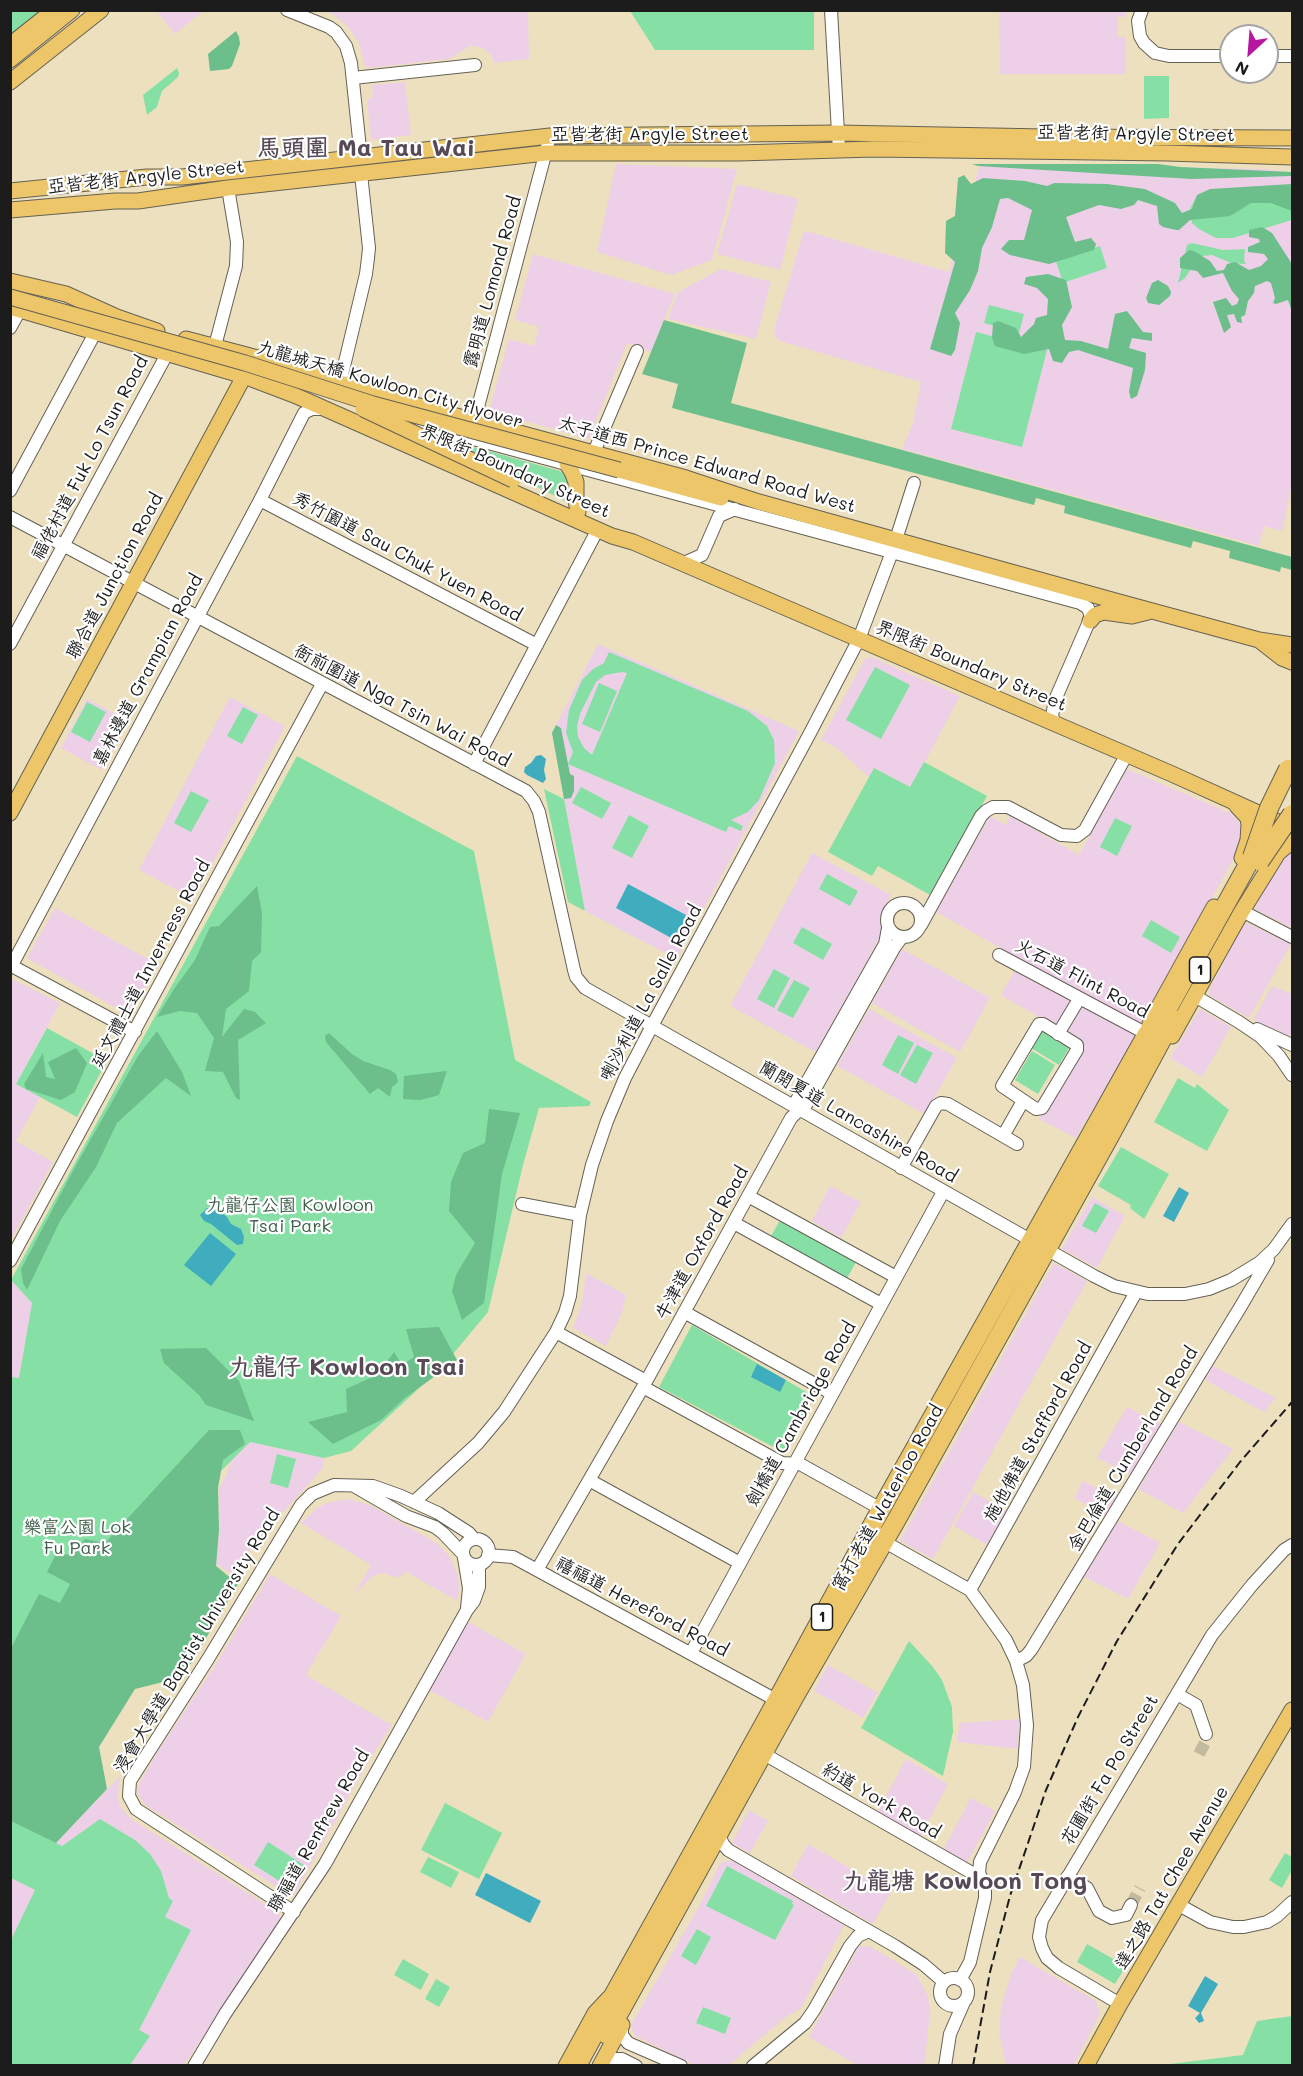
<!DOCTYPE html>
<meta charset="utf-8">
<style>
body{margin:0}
#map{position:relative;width:1303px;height:2076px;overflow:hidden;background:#ede0be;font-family:Mali,sans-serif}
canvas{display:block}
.frame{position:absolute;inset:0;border:12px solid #1c1c1c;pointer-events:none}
.north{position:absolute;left:1219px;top:24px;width:60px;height:60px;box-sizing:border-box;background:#fff;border:2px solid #a4a4a4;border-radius:50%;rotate:206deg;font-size:16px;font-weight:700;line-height:24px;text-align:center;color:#1c1c1c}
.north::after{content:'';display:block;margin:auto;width:21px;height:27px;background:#b5179e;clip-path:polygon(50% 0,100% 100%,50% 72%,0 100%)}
</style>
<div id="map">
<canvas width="1303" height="2076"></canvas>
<div class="frame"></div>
<div class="north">N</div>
</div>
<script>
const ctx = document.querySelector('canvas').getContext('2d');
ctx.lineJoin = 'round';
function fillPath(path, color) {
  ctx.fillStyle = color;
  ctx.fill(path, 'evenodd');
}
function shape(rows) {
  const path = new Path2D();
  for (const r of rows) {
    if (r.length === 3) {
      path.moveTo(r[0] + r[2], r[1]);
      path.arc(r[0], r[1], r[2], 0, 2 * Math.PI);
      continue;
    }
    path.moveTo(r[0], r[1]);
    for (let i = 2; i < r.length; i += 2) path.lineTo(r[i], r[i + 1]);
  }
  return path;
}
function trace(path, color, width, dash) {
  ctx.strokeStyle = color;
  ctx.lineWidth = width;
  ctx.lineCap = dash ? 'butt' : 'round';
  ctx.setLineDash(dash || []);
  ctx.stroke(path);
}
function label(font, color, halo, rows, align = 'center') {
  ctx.font = font + ' Mali,"LXGW WenKai TC",sans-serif';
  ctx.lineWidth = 4.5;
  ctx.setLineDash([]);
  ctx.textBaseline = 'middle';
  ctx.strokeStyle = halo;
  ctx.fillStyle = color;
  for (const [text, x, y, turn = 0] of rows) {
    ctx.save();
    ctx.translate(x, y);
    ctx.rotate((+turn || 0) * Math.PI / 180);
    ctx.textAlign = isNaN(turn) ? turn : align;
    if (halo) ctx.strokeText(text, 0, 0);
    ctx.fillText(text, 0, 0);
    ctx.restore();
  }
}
const built = shape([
 [159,10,203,10,203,11,175,34,157,12],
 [324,11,528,11,529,59,494,63,492,57,486,50,476,46,470,46,449,59,369,68,364,64,359,43,348,27,334,15],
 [999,11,1125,11,1125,17,1118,17,1118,37,1126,37,1126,74,1000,74],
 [405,82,411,135,371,140,367,99,373,98,372,85],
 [616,164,737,169,712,260,671,275,597,252],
 [980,164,1267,169,1292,173,1292,484,1282,531,1264,526,1259,546,902,449,913,423,921,382,780,341,775,337,774,330,803,234,806,231,949,272],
 [737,184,798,199,780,270,717,254],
 [533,254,675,294,651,352,627,343,589,439,489,411,509,339,534,346,539,327,515,320],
 [721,269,771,282,756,339,668,319,678,292],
 [883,618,913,632,906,646,876,633],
 [598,644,799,731,677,959,585,911,552,733],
 [871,657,960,696,911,788,874,768,870,778,835,747,821,740,865,659],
 [230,697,285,726,194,899,139,870],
 [87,699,129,721,102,770,61,748],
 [1127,769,1232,814,1242,827,1242,844,1140,1025,936,912,990,816,1006,825,1010,816,1079,855],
 [1292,847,1292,928,1254,909,1285,853],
 [812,853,891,895,881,915,883,932,816,1052,730,1006],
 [55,908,159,965,130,1016,27,958],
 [1245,922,1291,944,1249,1018,1209,995,1209,990],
 [902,949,990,998,960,1052,872,1003],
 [1017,967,1075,1000,1058,1028,1001,995],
 [10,978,60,1003,16,1084,40,1097,16,1141,53,1162,12,1238],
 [1272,986,1292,994,1292,1037,1253,1020],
 [1079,1002,1137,1033,1104,1093,1089,1115,1076,1138,1039,1119,1077,1051,1060,1034],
 [869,1009,957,1058,925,1114,837,1066],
 [1200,1009,1231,1027,1202,1077,1170,1058],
 [830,1186,861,1202,841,1238,812,1221],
 [1092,1197,1125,1216,1097,1268,1062,1249],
 [1054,1263,1087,1281,933,1559,900,1541],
 [586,1273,626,1295,622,1313,606,1346,573,1328,582,1303],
 [11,1280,32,1303,19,1378,11,1377],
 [1213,1366,1276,1398,1264,1412,1205,1380],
 [1127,1407,1161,1424,1130,1474,1097,1458],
 [1179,1422,1233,1449,1183,1513,1138,1489],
 [250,1442,324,1458,323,1468,257,1541,231,1574,216,1563,219,1530,219,1488,227,1474,231,1461],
 [1083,1481,1116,1498,1105,1515,1074,1498],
 [973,1492,1007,1511,987,1545,954,1526],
 [348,1499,370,1505,438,1544,450,1557,457,1574,459,1583,458,1601,406,1572,398,1578,383,1573,373,1576,354,1595,371,1565,301,1523,317,1508,327,1503],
 [1118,1521,1160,1543,1128,1599,1084,1577],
 [270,1574,341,1616,306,1675,392,1725,371,1757,295,1893,290,1895,145,1805,137,1793,139,1784,157,1753,218,1661],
 [468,1622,526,1654,488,1722,429,1690],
 [828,1665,878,1693,863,1718,814,1691],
 [1019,1719,1018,1749,957,1742,960,1723],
 [906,1759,948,1784,920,1837,877,1813],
 [122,1774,119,1782,118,1798,120,1806,130,1818,279,1913,281,1919,184,2065,11,2065,10,1821,56,1843],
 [971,1798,995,1811,967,1863,943,1850],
 [749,1810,768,1821,750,1853,732,1843],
 [808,1844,891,1892,873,1924,791,1876],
 [731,1860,844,1925,801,2008,783,2019,729,2065,696,2066,635,2036,631,2025,701,1903,720,1863],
 [859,1946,871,1947,916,1974,928,1996,930,2015,924,2065,857,2065,809,2037],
 [1020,1957,1096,2001,1100,2013,1074,2065,1006,2065,999,2034,1001,2008,1011,1974]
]);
const green = shape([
 [10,11,45,11,11,38],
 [630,11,814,11,814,50,655,50],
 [177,68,179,73,178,77,162,91,157,107,147,115,143,95],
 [1144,76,1169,76,1169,118,1144,119],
 [1292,186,1292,220,1233,238,1216,238,1199,229,1192,223,1190,209,1195,199,1205,194],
 [1192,243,1223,250,1245,249,1244,260,1246,264,1231,263,1212,255,1202,256,1198,259,1185,278,1178,283,1187,245],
 [1100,246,1107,268,1063,283,1056,261],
 [989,305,1024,314,1019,333,984,323],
 [976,332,1047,350,1022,447,951,429],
 [438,437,560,471,566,476,569,484,569,503],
 [609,652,748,711,767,726,774,740,775,763,759,800,748,812,731,820,743,826,741,831,729,826,726,832,568,764,573,752,566,733,569,710,582,680,593,669,604,663],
 [622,672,627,673,592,755,584,748,578,737,577,726,580,714,596,682,605,675],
 [875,667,910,685,881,739,846,720],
 [599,683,617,691,600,732,582,724],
 [87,702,106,712,90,742,71,732],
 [243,707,258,715,242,744,227,736],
 [297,756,474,851,515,1060,591,1102,589,1106,539,1108,523,1165,488,1312,453,1354,413,1394,351,1451,324,1458,250,1442,223,1469,153,1516,11,1729,11,1377,19,1378,32,1303,11,1280],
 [924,762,987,796,932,896,878,866,872,876,828,852,874,768,910,787],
 [581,787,611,803,602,819,572,803],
 [544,789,564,799,585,911,568,902],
 [191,791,209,800,191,832,174,823],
 [629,815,649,826,632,858,612,848],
 [1115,818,1132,826,1117,856,1100,847],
 [827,874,858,891,850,906,819,889],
 [1151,920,1180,937,1171,953,1142,936],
 [802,927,832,944,823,960,793,943],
 [774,969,790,978,774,1008,757,999],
 [794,980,810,988,793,1018,777,1010],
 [47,1028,107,1061,77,1117,16,1084],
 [1041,1031,1069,1048,1059,1065,1031,1048],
 [898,1035,914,1043,898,1074,882,1065],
 [917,1045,933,1053,916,1084,900,1075],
 [1032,1051,1055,1065,1038,1094,1015,1080],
 [1178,1078,1195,1088,1197,1084,1229,1110,1207,1151,1154,1122],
 [1121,1147,1169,1174,1144,1219,1130,1208,1131,1205,1098,1186],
 [1095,1203,1109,1211,1096,1233,1082,1226],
 [780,1220,856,1262,846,1280,770,1238],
 [692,1325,813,1396,783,1452,659,1387],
 [277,1454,296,1459,288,1488,270,1483],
 [909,1641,933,1667,942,1680,952,1707,953,1732,943,1776,861,1728],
 [445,1803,502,1833,479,1879,421,1850],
 [100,1819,135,1840,150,1854,161,1871,169,1898,173,1901,165,1917,191,1930,139,2030,150,2036,130,2065,11,2065,11,1940,35,1890,11,1878,11,1820,62,1846],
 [268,1842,304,1865,289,1887,254,1865],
 [1285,1853,1292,1857,1292,1870,1282,1888,1269,1880],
 [428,1857,459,1872,451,1888,420,1872],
 [727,1866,793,1901,792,1904,794,1905,775,1940,706,1906],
 [697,1929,711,1937,696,1965,681,1956],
 [1087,1944,1126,1966,1115,1984,1077,1962],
 [403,1959,429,1974,421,1990,394,1975],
 [436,1979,450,1987,439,2007,425,1999],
 [703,2007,731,2018,725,2034,696,2023],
 [1292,2016,1292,2065,1162,2065,1243,2055,1257,2021]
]);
const forest = shape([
 [236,31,239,37,240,44,232,66,229,69,210,71,208,54],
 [972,164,1158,164,1180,167,1292,172,1292,176,1192,179,978,166],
 [964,175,971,184,983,178,1025,181,1047,186,1054,183,1107,184,1145,189,1175,203,1182,213,1192,209,1197,195,1210,189,1292,184,1292,211,1271,203,1251,203,1230,216,1190,220,1179,230,1176,230,1163,227,1159,224,1157,206,1138,200,1134,205,1121,209,1099,205,1066,217,1075,242,1091,238,1096,244,1094,250,1049,264,1010,255,1001,249,1009,240,1024,240,1032,210,1008,198,1000,199,992,227,982,248,978,271,970,290,955,313,960,323,955,350,951,356,930,349,955,262,945,253,946,221,955,216,958,178],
 [1262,227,1272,233,1292,264,1291,286,1292,312,1288,300,1276,304,1273,303,1275,298,1271,283,1267,281,1255,286,1254,293,1248,301,1245,315,1241,317,1242,323,1237,322,1234,314,1227,315,1231,327,1224,333,1213,302,1226,298,1232,306,1237,304,1239,299,1232,291,1223,273,1203,278,1197,271,1180,268,1180,258,1189,250,1194,251,1210,261,1217,271,1224,270,1227,264,1235,262,1249,270,1261,266,1268,259,1264,254,1248,252,1248,247,1260,242,1259,239,1249,237,1249,230],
 [1048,274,1066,280,1072,307,1062,325,1065,340,1081,341,1108,349,1115,314,1127,311,1143,332,1152,333,1152,341,1132,338,1129,348,1146,353,1145,370,1137,396,1131,399,1129,392,1133,368,1078,350,1069,352,1062,363,1053,361,1049,349,1024,354,995,346,992,338,993,323,998,321,1016,328,1021,337,1034,324,1036,318,1047,315,1048,299,1037,288,1024,284,1026,277],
 [1158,280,1168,286,1171,292,1170,296,1159,305,1148,303,1146,298,1152,283],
 [664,320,747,343,731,403,1292,557,1292,570,1281,567,1280,572,1229,558,1230,551,1193,541,1191,548,1064,513,1065,506,1036,498,1034,505,672,408,678,384,642,374],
 [556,725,561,728,570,774,574,776,574,791,571,798,564,799,552,733],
 [257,886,262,913,261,952,252,961,249,991,226,1009,222,1037,244,1009,255,1012,266,1023,238,1040,240,1100,236,1098,223,1072,205,1071,214,1038,197,1013,180,1011,157,1017,174,989,195,960,210,927,219,926],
 [157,1031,182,1072,191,1096,166,1078,117,1123,96,1167,60,1221,27,1290,23,1283,21,1269,75,1167,138,1056],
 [329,1033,352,1054,363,1061,390,1070,396,1074,398,1082,392,1087,390,1097,378,1088,370,1094,326,1042,325,1036],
 [76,1048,87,1063,75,1092,61,1100,26,1089,24,1084,43,1053,46,1077,55,1079,48,1062],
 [447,1071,439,1095,421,1100,403,1099,404,1076],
 [489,1109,520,1113,502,1174,484,1303,462,1320,452,1291,456,1275,475,1243,449,1211,451,1182,463,1153,485,1143],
 [439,1327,457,1360,405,1398,381,1420,333,1444,308,1422,347,1412,346,1389,377,1375,394,1352,402,1365,414,1357,406,1329],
 [206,1348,239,1381,254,1421,206,1405,199,1395,164,1363,160,1349],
 [209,1430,240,1430,245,1444,223,1460,218,1488,219,1530,216,1566,238,1584,183,1677,135,1689,99,1747,107,1789,56,1843,11,1821,11,1648,39,1594,60,1603,70,1584,47,1572,58,1550,70,1556,85,1539,105,1543]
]);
const water = shape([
 [536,756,541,755,546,759,544,770,546,779,543,783,527,775,524,772,525,767,531,763],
 [628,884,688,916,675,940,616,908],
 [1179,1187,1189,1193,1174,1222,1163,1216],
 [207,1208,219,1211,227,1217,231,1224,241,1229,244,1237,243,1244,237,1245,211,1224,204,1221,200,1215],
 [210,1233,236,1254,211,1286,184,1265],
 [757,1364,786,1380,780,1392,751,1377],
 [486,1873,541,1901,530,1923,475,1895],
 [1205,1976,1218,1984,1201,2013,1204,2021,1199,2023,1195,2018,1200,2013,1188,2006]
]);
const minorTunnel = shape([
 [1199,1754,1207,1739,1206,1734],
 [1131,1905,1140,1888]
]);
const minor = shape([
 [287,10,329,27,336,32,346,46,351,63,361,158],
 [831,10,839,150],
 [1142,10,1138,21,1140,36,1144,43,1155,53,1169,56,1231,56],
 [1267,56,1292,56],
 [353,78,475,65],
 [10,328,20,310],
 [215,346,236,266,237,242,228,188],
 [340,383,366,274,368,258,369,248,361,174],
 [402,428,419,426,429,427,1080,603,1088,608,1091,617,1055,700,1052,716,1055,723],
 [474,428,479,403,550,136],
 [594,452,637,351],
 [10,491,95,333],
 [260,500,537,645],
 [10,517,526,791,534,801,539,812,574,970,576,977,585,988,1094,1276,1114,1286,1148,1294,1185,1294,1209,1289,1231,1280,1259,1263,1274,1249,1292,1224],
 [684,563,702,555,719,516,735,509],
 [10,644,167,354],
 [474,764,598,529],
 [904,920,17],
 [1242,911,1292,937],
 [921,925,981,816,986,811,993,807,1008,807,1061,835,1077,836,1085,830,1127,754],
 [999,955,1147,1034],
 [10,965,135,1032],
 [12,965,260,500,304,413,312,409,325,409],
 [1195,996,1239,1022,1261,1037,1279,1056,1292,1075],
 [1039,1024,1043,1024,1077,1045,1077,1050,1042,1108,1036,1109,1002,1086,1039,1024],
 [1257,1029,1292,1045],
 [1058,1034,1079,999],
 [794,1105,885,944,888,928],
 [1003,1136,1023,1101],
 [901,1168,936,1106,941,1103,948,1104,1017,1144],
 [748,1196,896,1277],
 [522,1204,580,1215],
 [734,1223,881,1304],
 [10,1261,322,684],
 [684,1312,831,1393],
 [556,1332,646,1381],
 [643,1387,782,1463,800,1464,881,1509,881,1514],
 [589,1480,740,1563],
 [354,1486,406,1516,435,1527,443,1533,463,1554],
 [414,1502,478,1443,504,1412,556,1332,565,1313,570,1296,580,1215,592,1165,607,1121,625,1078,652,1026,809,735,859,639,892,552,914,483],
 [883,1534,883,1541,970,1590,1006,1640,1016,1661,1023,1685,1027,1725,1024,1767,1015,1792,980,1862,979,1873,985,1886,985,1898,970,1962,960,1980],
 [476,1552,13],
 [488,1555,513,1557,776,1700],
 [464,1558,469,1588,467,1608],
 [537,1570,643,1387,791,1118,797,1112,803,1110,894,948,902,937],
 [970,1590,1136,1292],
 [691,1653,943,1192],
 [1016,1661,1026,1656,1031,1650,1241,1306,1268,1260],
 [1177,1694,1196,1705,1206,1734],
 [764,1754,981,1878],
 [719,1835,723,1844,728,1850,895,1946,923,1964,944,1982],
 [1067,1877,1087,1888,1099,1911,1112,1918,1126,1915,1131,1905],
 [1179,1905,1210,1922,1233,1927,1244,1927,1267,1922,1277,1916,1292,1902],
 [294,1912,136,1809,129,1796,130,1781,208,1659,301,1505,312,1494,334,1485,373,1486,401,1496,438,1513,469,1533,474,1539],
 [954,1992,14],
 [1120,2004,1059,1968,1047,1958,1042,1948,1039,1937,1042,1920,1212,1635,1252,1585,1284,1550,1292,1545],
 [622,2024,622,2035,628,2043,681,2066],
 [602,2062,610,2059,622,2059,636,2066],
 [194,2066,225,2014,325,1864,467,1610,474,1601,479,1587,479,1565],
 [753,2066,805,2023,814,2010,850,1946,858,1936,869,1931],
 [945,2066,950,2034,964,2002]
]);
const major = shape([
 [10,45,54,10],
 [10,60,72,10],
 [10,82,101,10],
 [10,191,147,177,182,177,550,136,838,133,1045,137,1292,138],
 [10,210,115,201,138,201,228,188,546,153,739,153,873,149,1167,153,1292,157],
 [10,281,66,294,117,317,157,331],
 [10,307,244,376,294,395,612,536,633,542,1172,774,1276,821],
 [186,339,254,357,386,397,686,478,759,502,1119,602,1259,640,1292,645],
 [567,464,572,472,576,482,576,500,578,512],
 [619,470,721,498],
 [1090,621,1095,615,1104,612,1132,616,1148,612],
 [1259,640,1282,658,1292,662],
 [1237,806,1248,818,1249,825,1248,840,1242,858],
 [10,813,249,367],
 [1147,1034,1151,1021,1214,907],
 [1172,1036,1242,911,1278,853,1292,841],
 [566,2066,595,2013,609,1998],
 [600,2066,622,2025],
 [1086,2066,1120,2004,1292,1710]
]);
const highway = shape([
 [607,2035,795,1696,897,1519,1111,1134,1173,1019],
 [577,2066,603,2018,614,1994,765,1722,881,1509,1147,1034,1161,1021,1252,857]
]);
const rail = shape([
 [973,2066,990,1972,1010,1896,1046,1790,1078,1717,1117,1641,1178,1544,1240,1462,1292,1402]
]);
const majorBridge = shape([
 [10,297,245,363,373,404,619,470],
 [363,409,513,480]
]);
const highwayBridge = shape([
 [1252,857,1269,808,1288,769],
 [1260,861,1292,814]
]);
const shields = [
 [1200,970,21],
 [822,1617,21]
];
const shieldNames = [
 ["1",1200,970],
 ["1",822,1617]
];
const streetNames = [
 ["亞皆老街 Argyle Street",650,134],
 ["亞皆老街 Argyle Street",1136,134,1],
 ["亞皆老街 Argyle Street",146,177,-6],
 ["露明道 Lomond Road",493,282,-75],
 ["九龍城天橋 Kowloon City flyover",390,385,16],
 ["福佬村道 Fuk Lo Tsun Road",90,458,-62],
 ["太子道西 Prince Edward Road West",707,465,16],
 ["界限街 Boundary Street",515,471,24],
 ["秀竹園道 Sau Chuk Yuen Road",407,557,28],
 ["聯合道 Junction Road",115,576,-62],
 ["界限街 Boundary Street",971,666,23],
 ["嘉林邊道 Grampian Road",148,670,-62],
 ["衙前圍道 Nga Tsin Wai Road",402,706,28],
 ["延文禮士道 Inverness Road",151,964,-62],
 ["火石道 Flint Road",1082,979,28],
 ["喇沙利道 La Salle Road",651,993,-62],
 ["蘭開夏道 Lancashire Road",858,1122,30],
 ["牛津道 Oxford Road",702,1243,-61],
 ["劍橋道 Cambridge Road",801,1414,-61],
 ["施他佛道 Stafford Road",1038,1432,-61],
 ["金巴倫道 Cumberland Road",1133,1449,-59],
 ["窩打老道 Waterloo Road",888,1498,-61],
 ["禧福道 Hereford Road",642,1607,28],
 ["浸會大學道 Baptist University Road",197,1641,-59],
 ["花圃街 Fa Po Street",1110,1770,-59],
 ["約道 York Road",881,1801,30],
 ["聯福道 Renfrew Road",319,1831,-60],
 ["達之路 Tat Chee Avenue",1172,1878,-60]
];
const parkNames = [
 ["九龍仔公園 Kowloon",290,1205],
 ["Tsai Park",290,1226],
 ["樂富公園 Lok",77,1527],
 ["Fu Park",77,1548]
];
const districtNames = [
 ["馬頭圍 Ma Tau Wai",366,149],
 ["九龍仔 Kowloon Tsai",347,1368],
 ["九龍塘 Kowloon Tong",965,1882]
];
fillPath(built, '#edd0e8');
fillPath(green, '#86e0a5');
fillPath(forest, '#6cbe8a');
fillPath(water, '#40adbe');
trace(minorTunnel, '#c3b99e', 12, [12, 6]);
trace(minor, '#656155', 14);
trace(major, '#656155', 17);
trace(highway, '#656155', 20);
trace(minor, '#fff', 12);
trace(major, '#ecc669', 15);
trace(highway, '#ecc669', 18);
trace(rail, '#1c1c1c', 2, [9, 4.5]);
trace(majorBridge, '#656155', 17, []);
trace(highwayBridge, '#656155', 20, []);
trace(majorBridge, '#ecc669', 15);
trace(highwayBridge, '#ecc669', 18);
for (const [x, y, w] of shields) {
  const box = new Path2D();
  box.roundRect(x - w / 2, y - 13, w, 26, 4.5);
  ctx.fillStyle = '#fff';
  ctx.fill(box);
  trace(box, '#1c1c1c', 1.5);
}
label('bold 16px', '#1c1c1c', null, shieldNames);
label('18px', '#1c1c1c', '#fff', streetNames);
label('18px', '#41614c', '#fff', parkNames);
label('bold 24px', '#574a56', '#fff', districtNames);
</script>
